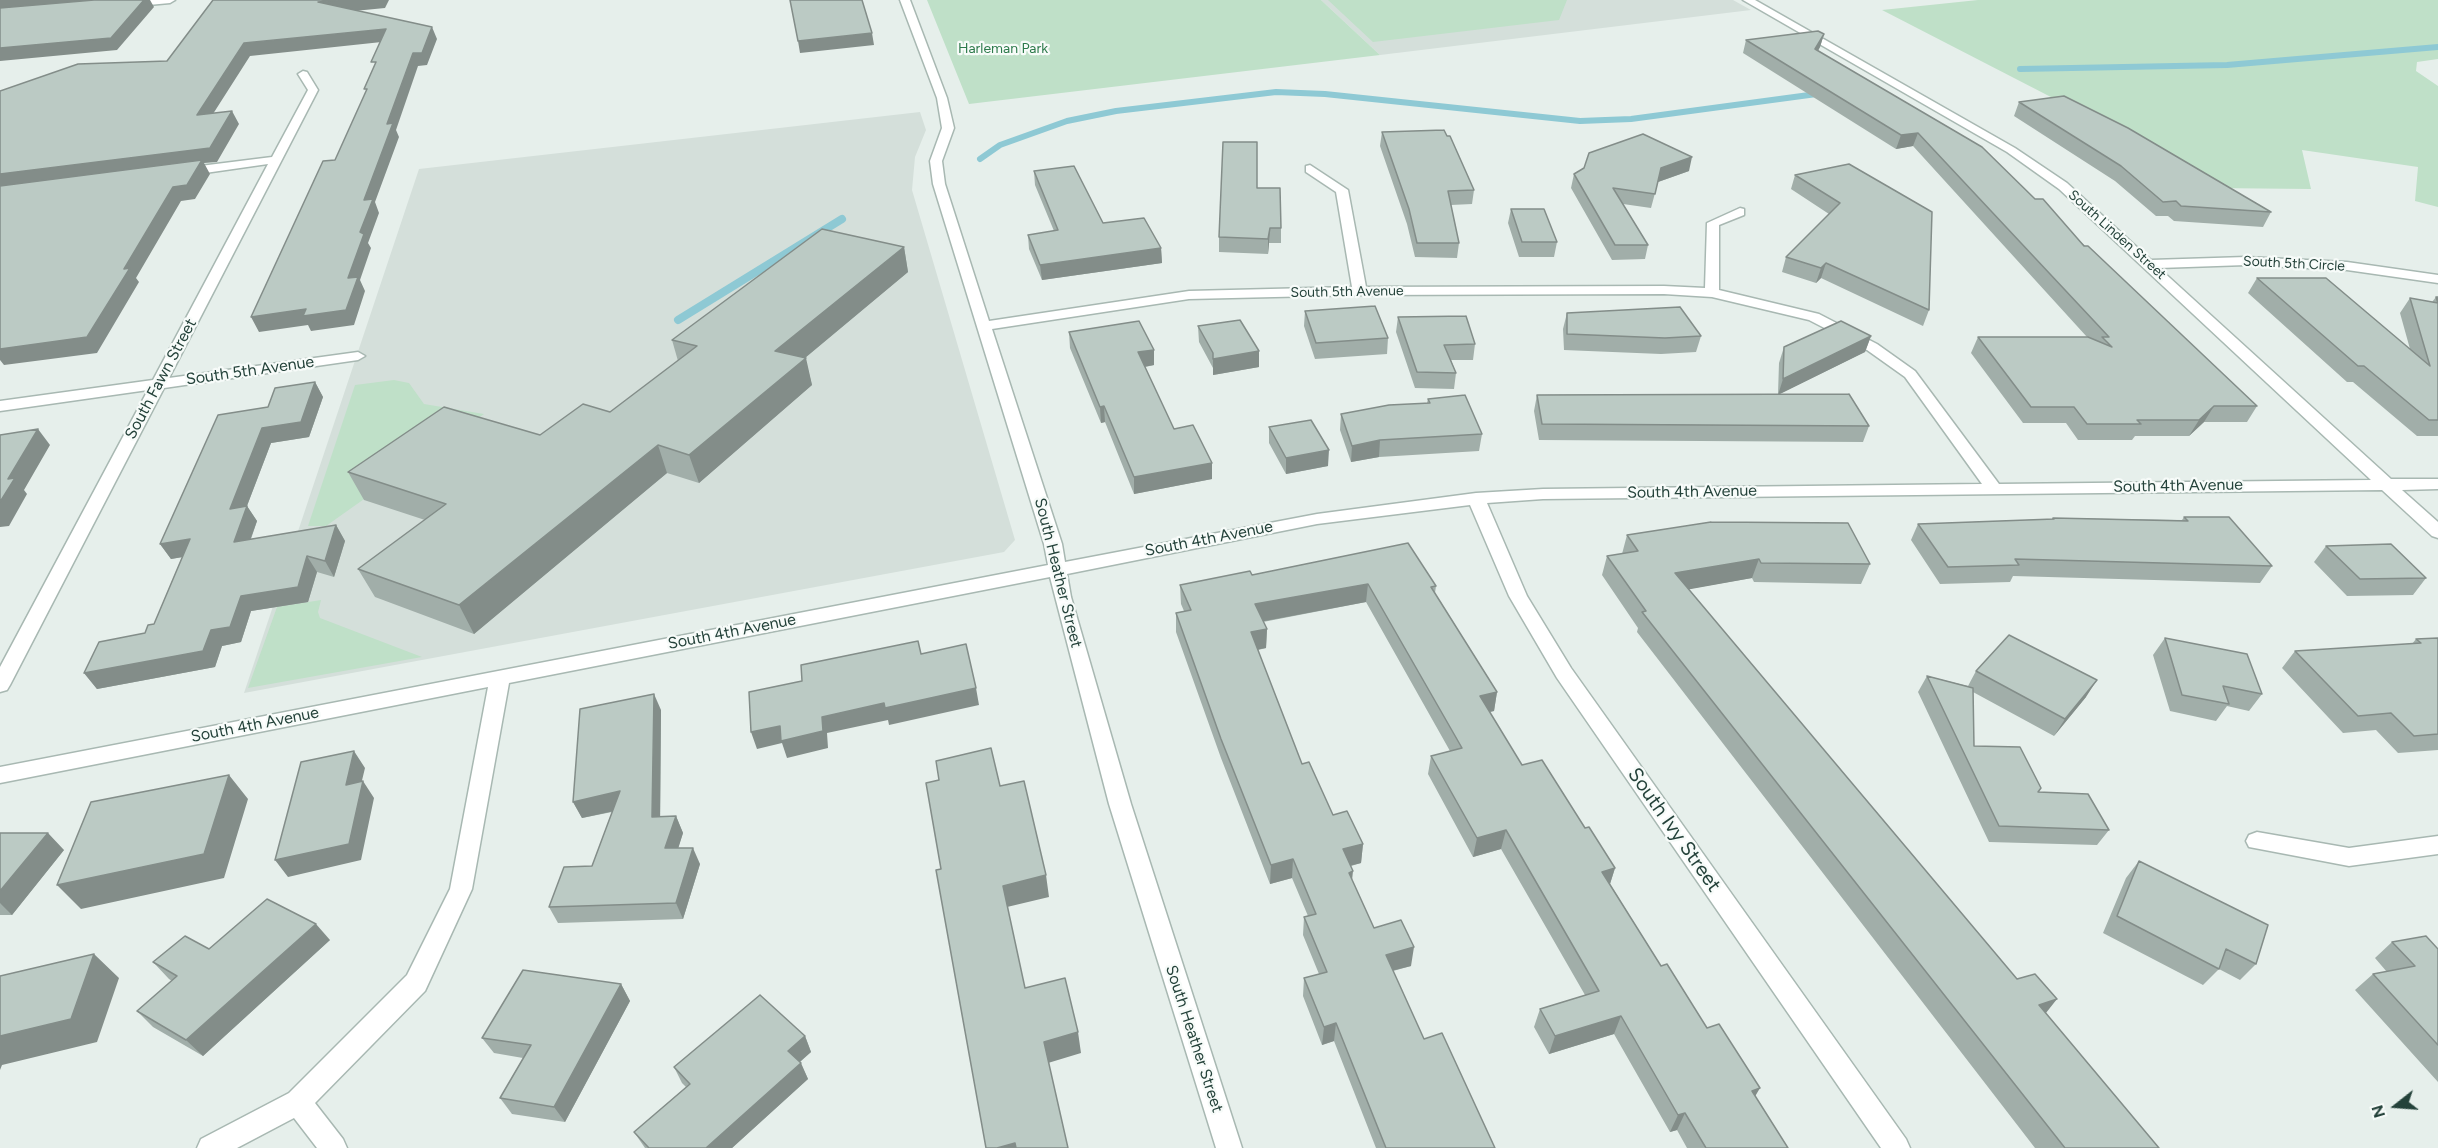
<!DOCTYPE html>
<style>
body{margin:0}
#map{position:relative;width:2438px;height:1148px;overflow:hidden;background:#e6efeb;font-family:Figtree,sans-serif}
canvas{display:block}
.north{position:absolute;left:2366px;top:1076px;width:60px;height:60px;-webkit-text-stroke:4px #f7fbf9;paint-order:stroke;rotate:253deg;font-size:16px;font-weight:700;line-height:24px;text-align:center;color:#24423a}
.north::after{content:'';display:block;margin:auto;width:21px;height:27px;background:#24423a;clip-path:polygon(50% 0,100% 100%,50% 72%,0 100%)}
</style>
<div id="map">
<canvas width="2438" height="1148"></canvas>
<div class="north">N</div>
</div>
<script>
const ctx = document.querySelector('canvas').getContext('2d');
ctx.lineJoin = 'round';
function fillPath(path, color) {
  ctx.fillStyle = color;
  ctx.fill(path, 'evenodd');
}
function shape(rows) {
  const path = new Path2D();
  for (const r of rows) {
    path.moveTo(r[0], r[1]);
    for (let i = 2; i < r.length; i += 2) path.lineTo(r[i], r[i + 1]);
  }
  return path;
}
function trace(path, color, width, dash) {
  ctx.strokeStyle = color;
  ctx.lineWidth = width;
  ctx.lineCap = dash ? 'butt' : 'round';
  ctx.setLineDash(dash || []);
  ctx.stroke(path);
}
function label(font, color, halo, rows, align = 'center') {
  ctx.font = font + ' Figtree,sans-serif';
  ctx.lineWidth = 4.5;
  ctx.setLineDash([]);
  ctx.textBaseline = 'middle';
  ctx.strokeStyle = halo;
  ctx.fillStyle = color;
  for (const [text, x, y, turn = 0] of rows) {
    ctx.save();
    ctx.translate(x, y);
    ctx.rotate((+turn || 0) * Math.PI / 180);
    ctx.textAlign = isNaN(turn) ? turn : align;
    if (halo) ctx.strokeText(text, 0, 0);
    ctx.fillText(text, 0, 0);
    ctx.restore();
  }
}
const built = shape([
 [1321,0,1733,0,1751,10,1380,55],
 [920,112,926,130,915,157,912,190,1015,540,1004,552,244,693,419,169]
]);
const green = shape([
 [927,0,1321,0,1380,55,969,104],
 [1328,0,1567,0,1559,20,1373,42],
 [1978,0,2438,0,2438,59,2417,62,2416,71,2438,86,2438,207,2415,201,2418,167,2302,150,2311,189,2211,188,2179,163,1882,10],
 [394,380,409,383,424,404,484,414,326,526,308,526,355,385],
 [321,600,318,612,320,618,422,657,248,688,277,607]
]);
const streamFar1 = shape([
 [2020,69,2227,65,2438,47],
 [980,159,1000,145,1067,121,1116,111,1276,92,1325,94,1580,121,1631,119,1824,93]
]);
const stream = shape([
 [678,320,842,219]
]);
const minor = shape([
 [175,0,170,3,127,7,122,4,140,0,175,0],
 [900,0,910,0,947,98,954,128,942,161,945,184,989,321,1189,291,1352,287,1336,192,1306,172,1306,166,1310,165,1348,190,1366,287,1664,286,1705,288,1707,223,1740,208,1744,209,1744,215,1719,225,1719,290,1819,314,1877,344,1915,371,1999,484,2371,480,2059,189,2007,152,1743,0,1755,0,2015,148,2067,183,2151,260,2246,257,2347,262,2438,275,2438,283,2347,270,2246,265,2159,268,2391,479,2438,479,2438,489,2402,490,2438,522,2438,538,2432,536,2382,490,1543,499,1487,503,1527,596,1571,668,1906,1139,1910,1148,1881,1148,1557,678,1509,596,1470,505,1317,524,1067,574,1071,597,1131,804,1242,1148,1216,1148,1109,804,1050,577,509,683,472,889,425,991,315,1103,343,1139,347,1148,317,1148,294,1118,237,1148,197,1148,201,1139,289,1093,407,975,450,889,488,687,0,783,0,767,1048,565,1044,544,933,184,930,161,942,128,937,98,900,0],
 [1664,294,1712,297,1809,320,1867,350,1905,377,1982,484,1543,489,1476,493,1317,514,1065,562,1062,544,992,329,1189,299,1360,295,1664,294],
 [303,71,307,72,318,90,169,378,358,352,365,356,358,360,164,388,10,685,7,690,0,692,0,667,148,390,0,411,0,401,153,380,268,164,184,176,178,172,184,168,272,157,308,90,298,74,303,71],
 [2257,832,2349,848,2438,836,2438,854,2349,866,2249,847,2246,841,2249,835,2257,832]
]);
const wall = shape([
 [1824,34,1820,47,1818,51,2035,199,2257,406,2247,422,2204,422,2189,436,2135,436,2132,440,2078,440,2066,423,2023,423,1971,353,1978,337,2087,337,1913,146,1896,149,1743,53,1746,40],
 [2019,102,2271,212,2263,227,2174,221,2168,216,2156,216,2115,181,2014,116],
 [1382,132,1474,190,1472,204,1451,205,1459,243,1457,258,1415,257,1407,224,1380,146],
 [1849,164,1929,310,1923,326,1821,278,1816,283,1782,272,1786,257,1829,214,1791,189,1795,175],
 [1034,171,1103,223,1161,248,1162,263,1042,280,1029,249,1028,235,1054,231,1035,185],
 [1689,171,1658,182,1651,208,1623,204,1648,245,1645,259,1612,260,1571,188,1574,174],
 [1257,188,1281,228,1281,243,1269,243,1268,254,1219,252,1219,237],
 [1511,209,1557,242,1554,257,1519,257,1508,223],
 [904,247,908,272,805,358,812,385,699,483,667,473,474,634,375,597,358,569,425,520,364,500,348,472,540,435,610,412,678,361,672,340],
 [2257,278,2410,349,2400,313,2410,298,2432,302,2436,297,2438,297,2438,436,2417,436,2353,382,2347,382,2248,293],
 [1305,311,1388,338,1387,354,1315,359,1304,326],
 [1567,313,1701,336,1696,352,1661,354,1564,350,1563,329],
 [1398,317,1475,344,1473,360,1451,360,1456,373,1454,389,1415,388,1396,332],
 [1198,326,1259,351,1259,367,1213,375,1213,368,1199,342],
 [1069,332,1154,365,1145,367,1174,429,1212,463,1212,479,1134,494,1105,422,1101,423,1070,348],
 [1871,336,1865,352,1779,394,1869,426,1863,442,1539,440,1534,411,1537,395,1778,394,1779,363,1784,347],
 [315,382,323,397,309,437,271,443,247,506,257,521,251,539,336,525,345,541,334,577,317,572,308,602,251,611,241,642,222,646,215,667,97,689,84,673,145,633,154,624,182,557,171,559,160,544,268,407],
 [1428,399,1482,434,1479,451,1379,457,1351,462,1340,430,1341,414,1427,403],
 [1269,427,1328,466,1286,474,1269,443],
 [2184,517,2272,566,2260,583,2013,576,2010,582,1940,584,1911,540,1918,524,2052,519,2053,518,2182,520],
 [1627,535,1870,564,1861,584,1754,582,1752,578,1688,589,2159,1148,2035,1148,1637,632,1638,628,1602,575,1607,556,1622,554],
 [2326,546,2426,578,2413,595,2347,596,2314,562],
 [1252,575,1436,586,1435,593,1497,692,1494,711,1489,712,1522,765,1585,828,1615,868,1610,884,1661,966,1707,1028,1755,1096,1788,1148,1687,1148,1677,1130,1670,1132,1614,1034,1549,1054,1534,1027,1540,1009,1585,995,1501,849,1473,857,1428,774,1431,756,1450,751,1366,602,1263,622,1267,629,1266,648,1258,650,1302,764,1333,815,1363,844,1361,863,1351,866,1352,880,1374,928,1411,966,1393,971,1424,1039,1495,1148,1376,1148,1334,1041,1322,1045,1303,996,1304,978,1319,974,1303,935,1304,917,1308,916,1292,878,1270,884,1221,758,1176,632,1176,613,1184,611,1181,604,1180,585],
 [2165,638,2262,694,2249,711,2227,706,2216,721,2170,711,2153,655],
 [2438,638,2438,750,2398,753,2376,730,2343,733,2282,668,2295,651,2412,644,2416,639],
 [1976,671,2086,697,2054,736,1973,692,1974,746,2039,792,2109,830,2097,845,1989,842,1918,692,1927,676,1968,686],
 [661,710,660,816,676,816,683,833,678,848,700,864,683,919,558,923,549,907,592,866,612,812,582,818,573,802],
 [0,833,64,850,12,915,0,915],
 [2139,861,2256,964,2240,980,2219,969,2203,985,2103,933,2126,878],
 [330,940,203,1056,153,1027,137,1011,172,981,169,979,153,962,209,949],
 [2392,942,2438,949,2438,1082,2355,990,2373,974,2387,972,2375,958],
 [621,984,630,1001,565,1122,512,1114,500,1098,523,1058,494,1053,482,1038],
 [805,1036,811,1052,800,1062,808,1079,732,1148,645,1148,634,1132,686,1087,682,1083,674,1067]
]);
const shadedWall = shape([
 [0,0,135,0,0,12],
 [144,0,150,0,154,7,117,50,0,61,0,48],
 [338,0,389,0,385,8,323,14,318,2],
 [432,27,437,39,427,65,418,66,396,130,399,137,375,202,379,213,368,243,371,248,360,280,365,291,354,325,311,331,308,325,259,332,251,317,348,278,364,200,387,124,413,53],
 [386,29,391,41,250,56,204,128,197,115,244,43],
 [872,33,874,45,800,53,798,41],
 [1824,34,1820,47,1811,62,1815,49],
 [232,111,239,124,217,162,204,163,210,174,195,199,181,201,136,278,139,282,97,353,4,365,0,360,0,174],
 [1918,133,1913,146,1896,149,1901,135],
 [1692,157,1689,171,1658,182,1661,168],
 [1270,228,1269,243,1268,254,1268,239],
 [904,247,908,272,782,377,775,351],
 [1161,248,1162,263,1042,280,1040,265],
 [1826,263,1821,278,1816,283,1821,268],
 [1871,336,1865,352,1778,395,1783,379],
 [1154,350,1154,365,1138,368,1138,352],
 [1259,351,1259,367,1213,375,1213,359],
 [806,358,812,385,699,483,689,455],
 [315,382,323,397,309,437,271,443,240,524,230,509,262,428],
 [1104,406,1105,422,1101,423,1100,407],
 [2214,406,2204,422,2189,436,2199,420],
 [38,429,50,445,24,490,27,494,9,526,0,527,0,502,8,479],
 [1380,440,1379,457,1351,462,1352,446],
 [658,445,667,473,474,634,459,605],
 [1329,450,1328,466,1286,474,1286,458],
 [1212,463,1212,479,1134,494,1134,477],
 [247,506,257,521,244,557,234,542],
 [336,525,345,541,334,577,325,561],
 [190,539,201,554,171,559,160,544],
 [307,556,317,572,308,602,251,611,241,642,222,646,215,667,97,689,84,673,211,630,241,596],
 [1759,559,1752,578,1669,593,1675,573],
 [1368,584,1366,602,1254,623,1255,604],
 [1267,629,1266,648,1250,651,1251,632],
 [2097,680,2086,697,2054,736,2065,719],
 [976,688,979,705,889,725,888,720,827,733,828,748,787,758,782,743,757,749,751,732,884,703],
 [1497,692,1494,711,1476,715,1480,696],
 [654,694,661,710,660,833,652,817],
 [354,751,365,768,357,801,346,785],
 [229,775,248,799,224,878,81,909,57,885],
 [363,781,374,798,361,860,288,877,275,860],
 [620,791,628,808,582,818,573,802],
 [676,816,683,833,673,865,665,848],
 [1506,830,1501,849,1473,857,1477,838],
 [48,833,64,850,12,915,0,903,0,891],
 [1363,844,1361,863,1341,868,1343,849],
 [693,848,700,864,683,919,676,903],
 [1293,859,1292,878,1270,884,1271,865],
 [1615,868,1609,887,1602,872],
 [1353,871,1351,890,1349,873],
 [1046,875,1049,897,1007,907,1003,886],
 [316,924,330,940,203,1056,186,1040],
 [1414,947,1411,966,1383,973,1386,955],
 [94,954,119,978,97,1042,2,1065,0,1070,0,1036],
 [621,984,630,1001,565,1122,554,1107],
 [2057,999,2042,1018,2039,1005],
 [1621,1016,1614,1034,1549,1054,1555,1036],
 [1336,1023,1334,1041,1322,1045,1324,1027],
 [1078,1032,1081,1053,1048,1063,1044,1042],
 [805,1036,811,1052,795,1066,788,1051],
 [801,1063,808,1079,732,1148,706,1148],
 [1760,1088,1750,1105,1752,1091],
 [1685,1113,1677,1130,1670,1132,1678,1115],
 [1015,1143,1016,1148,997,1148]
]);
const building = shape([
 [94,0,144,0,111,38,0,48,0,8,94,0],
 [213,0,338,0,318,2,432,27,422,53,413,53,387,124,393,123,364,200,373,199,360,232,364,234,348,278,358,277,346,310,303,316,306,309,251,317,323,161,335,160,367,89,364,89,376,62,371,62,386,29,244,43,197,115,232,111,210,148,0,174,0,91,78,64,167,61,213,0],
 [790,0,862,0,872,33,798,41,790,0],
 [1818,31,1824,34,1815,49,1982,147,2035,199,2043,199,2084,246,2088,246,2257,406,2214,406,2199,420,2137,420,2141,424,2087,424,2074,407,2031,407,1978,337,2088,337,2112,347,2102,337,2109,337,1918,133,1901,135,1746,40,1818,31],
 [2064,96,2128,128,2271,212,2181,206,2176,201,2163,202,2121,166,2019,102,2064,96],
 [1444,130,1447,136,1450,136,1474,190,1448,191,1459,243,1417,243,1409,209,1382,132,1444,130],
 [1643,134,1692,157,1661,168,1655,194,1613,188,1648,245,1615,245,1574,174,1584,168,1589,153,1643,134],
 [1223,142,1257,142,1257,188,1280,188,1281,228,1270,228,1268,239,1219,237,1223,142],
 [202,160,187,185,173,187,124,269,130,268,87,337,0,349,0,186,202,160],
 [1849,164,1932,212,1929,310,1826,263,1821,268,1786,257,1840,203,1795,175,1849,164],
 [1074,166,1103,223,1144,218,1161,248,1040,265,1028,235,1058,230,1034,171,1074,166],
 [1511,209,1544,209,1557,242,1522,242,1511,209],
 [822,229,904,247,775,351,806,358,689,455,658,445,459,605,358,569,446,504,348,472,444,407,540,435,583,404,610,412,697,346,672,340,822,229],
 [2257,278,2326,278,2430,366,2410,298,2438,303,2436,297,2438,297,2438,420,2429,420,2364,366,2358,366,2257,278],
 [1375,306,1388,338,1316,343,1305,311,1375,306],
 [1680,307,1701,336,1665,338,1567,334,1567,313,1680,307],
 [1466,316,1475,344,1444,345,1456,373,1417,372,1398,317,1466,316],
 [1240,320,1259,351,1213,359,1213,353,1198,326,1240,320],
 [1139,321,1154,350,1138,352,1174,429,1193,425,1212,463,1134,477,1104,406,1100,407,1069,332,1139,321],
 [1841,321,1871,336,1783,379,1784,347,1841,321],
 [315,382,301,422,262,428,230,509,247,506,234,542,336,525,325,561,307,556,298,587,241,596,230,627,211,630,203,651,84,673,99,642,145,633,148,625,154,624,190,539,160,544,218,415,268,407,275,388,315,382],
 [1849,394,1869,426,1542,424,1537,395,1849,394],
 [1465,395,1482,434,1380,440,1352,446,1341,414,1389,405,1430,403,1428,399,1465,395],
 [1311,420,1329,450,1286,458,1269,427,1311,420],
 [38,429,8,479,15,478,0,502,0,435,38,429],
 [2184,517,2229,517,2272,566,2015,559,2019,565,1948,567,1918,524,2054,519,2053,518,2188,521,2184,517],
 [1711,522,1848,523,1870,564,1761,563,1759,559,1675,573,2017,979,2035,974,2057,999,2039,1005,2159,1148,2065,1148,1642,612,1646,611,1607,556,1638,551,1627,535,1711,522],
 [1408,543,1436,586,1431,587,1497,692,1480,696,1522,765,1542,760,1585,828,1589,827,1615,868,1602,872,1661,966,1667,964,1707,1028,1719,1024,1760,1088,1752,1091,1788,1148,1706,1148,1685,1113,1678,1115,1621,1016,1555,1036,1540,1009,1599,991,1506,830,1477,838,1431,756,1462,748,1368,584,1255,604,1267,629,1251,632,1302,764,1309,762,1333,815,1347,811,1363,844,1343,849,1353,871,1349,873,1374,928,1401,920,1414,947,1386,955,1424,1039,1442,1033,1495,1148,1386,1148,1336,1023,1324,1027,1304,978,1327,972,1304,917,1316,914,1293,859,1271,865,1221,739,1176,613,1191,610,1180,585,1250,571,1252,575,1408,543],
 [2391,544,2426,578,2360,579,2326,546,2391,544],
 [2009,635,2097,680,2065,719,1976,671,2009,635],
 [2165,638,2247,654,2262,694,2223,686,2229,704,2182,695,2165,638],
 [2438,638,2438,734,2414,736,2391,713,2358,716,2295,651,2421,643,2416,639,2438,638],
 [918,641,921,654,966,644,976,688,885,708,884,703,822,717,823,731,781,741,780,726,751,732,749,692,802,681,801,665,918,641],
 [1927,676,1973,688,1974,746,2020,747,2041,788,2038,792,2088,794,2109,830,1999,826,1927,676],
 [654,694,652,817,676,816,665,848,693,848,676,903,549,907,564,867,592,866,620,791,573,802,580,709,654,694],
 [991,748,1000,786,1024,781,1046,875,1003,886,1025,988,1065,978,1078,1032,1044,1042,1068,1148,1016,1148,1015,1143,997,1148,986,1148,936,870,941,869,926,783,939,780,936,761,991,748],
 [354,751,346,785,363,781,349,844,275,860,301,762,354,751],
 [229,775,204,854,57,885,91,802,229,775],
 [0,833,48,833,0,891,0,833],
 [2139,861,2268,925,2256,964,2226,949,2219,969,2117,916,2139,861],
 [267,899,316,924,186,1040,137,1011,177,976,153,962,185,936,209,949,267,899],
 [2426,936,2438,949,2438,1045,2373,974,2415,966,2392,942,2426,936],
 [94,954,71,1019,0,1036,0,976,94,954],
 [523,970,621,984,554,1107,500,1098,531,1045,482,1038,523,970],
 [760,995,805,1036,788,1051,801,1063,706,1148,649,1148,634,1132,690,1084,674,1067,760,995]
]);
const farParknames = [
 ["Harleman Park",1003,49]
];
const farStreetnames = [
 ["South Linden Street",2117,235,42],
 ["South 5th Circle",2294,264,3],
 ["South 5th Avenue",1347,292,-1]
];
const streetNames = [
 ["South 5th Avenue",250,371,-8],
 ["South Fawn Street",161,379,-62],
 ["South 4th Avenue",2178,486,-1],
 ["South 4th Avenue",1692,492,-1],
 ["South 4th Avenue",1209,539,-11],
 ["South Heather Street",1058,573,76],
 ["South 4th Avenue",732,632,-11],
 ["South 4th Avenue",255,725,-11],
 ["South Heather Street",1194,1039,72]
];
const nearStreetnames = [
 ["South Ivy Street",1674,830,55]
];
fillPath(built, '#d4dfda');
fillPath(green, '#bfe0c8');
trace(streamFar1, '#8ec9d4', 6);
trace(stream, '#8ec9d4', 8);
trace(minor, '#a8b8b2', 3);
fillPath(minor, '#fff');
fillPath(wall, '#a1aea9');
fillPath(shadedWall, '#838d89');
fillPath(building, '#bbcac4');
trace(building, '#838d89', 1.5);
label('14px', '#2d7a4b', '#f7fbf9', farParknames);
label('14px', '#24423a', '#f7fbf9', farStreetnames);
label('16px', '#24423a', '#f7fbf9', streetNames);
label('20px', '#24423a', '#f7fbf9', nearStreetnames);
</script>
